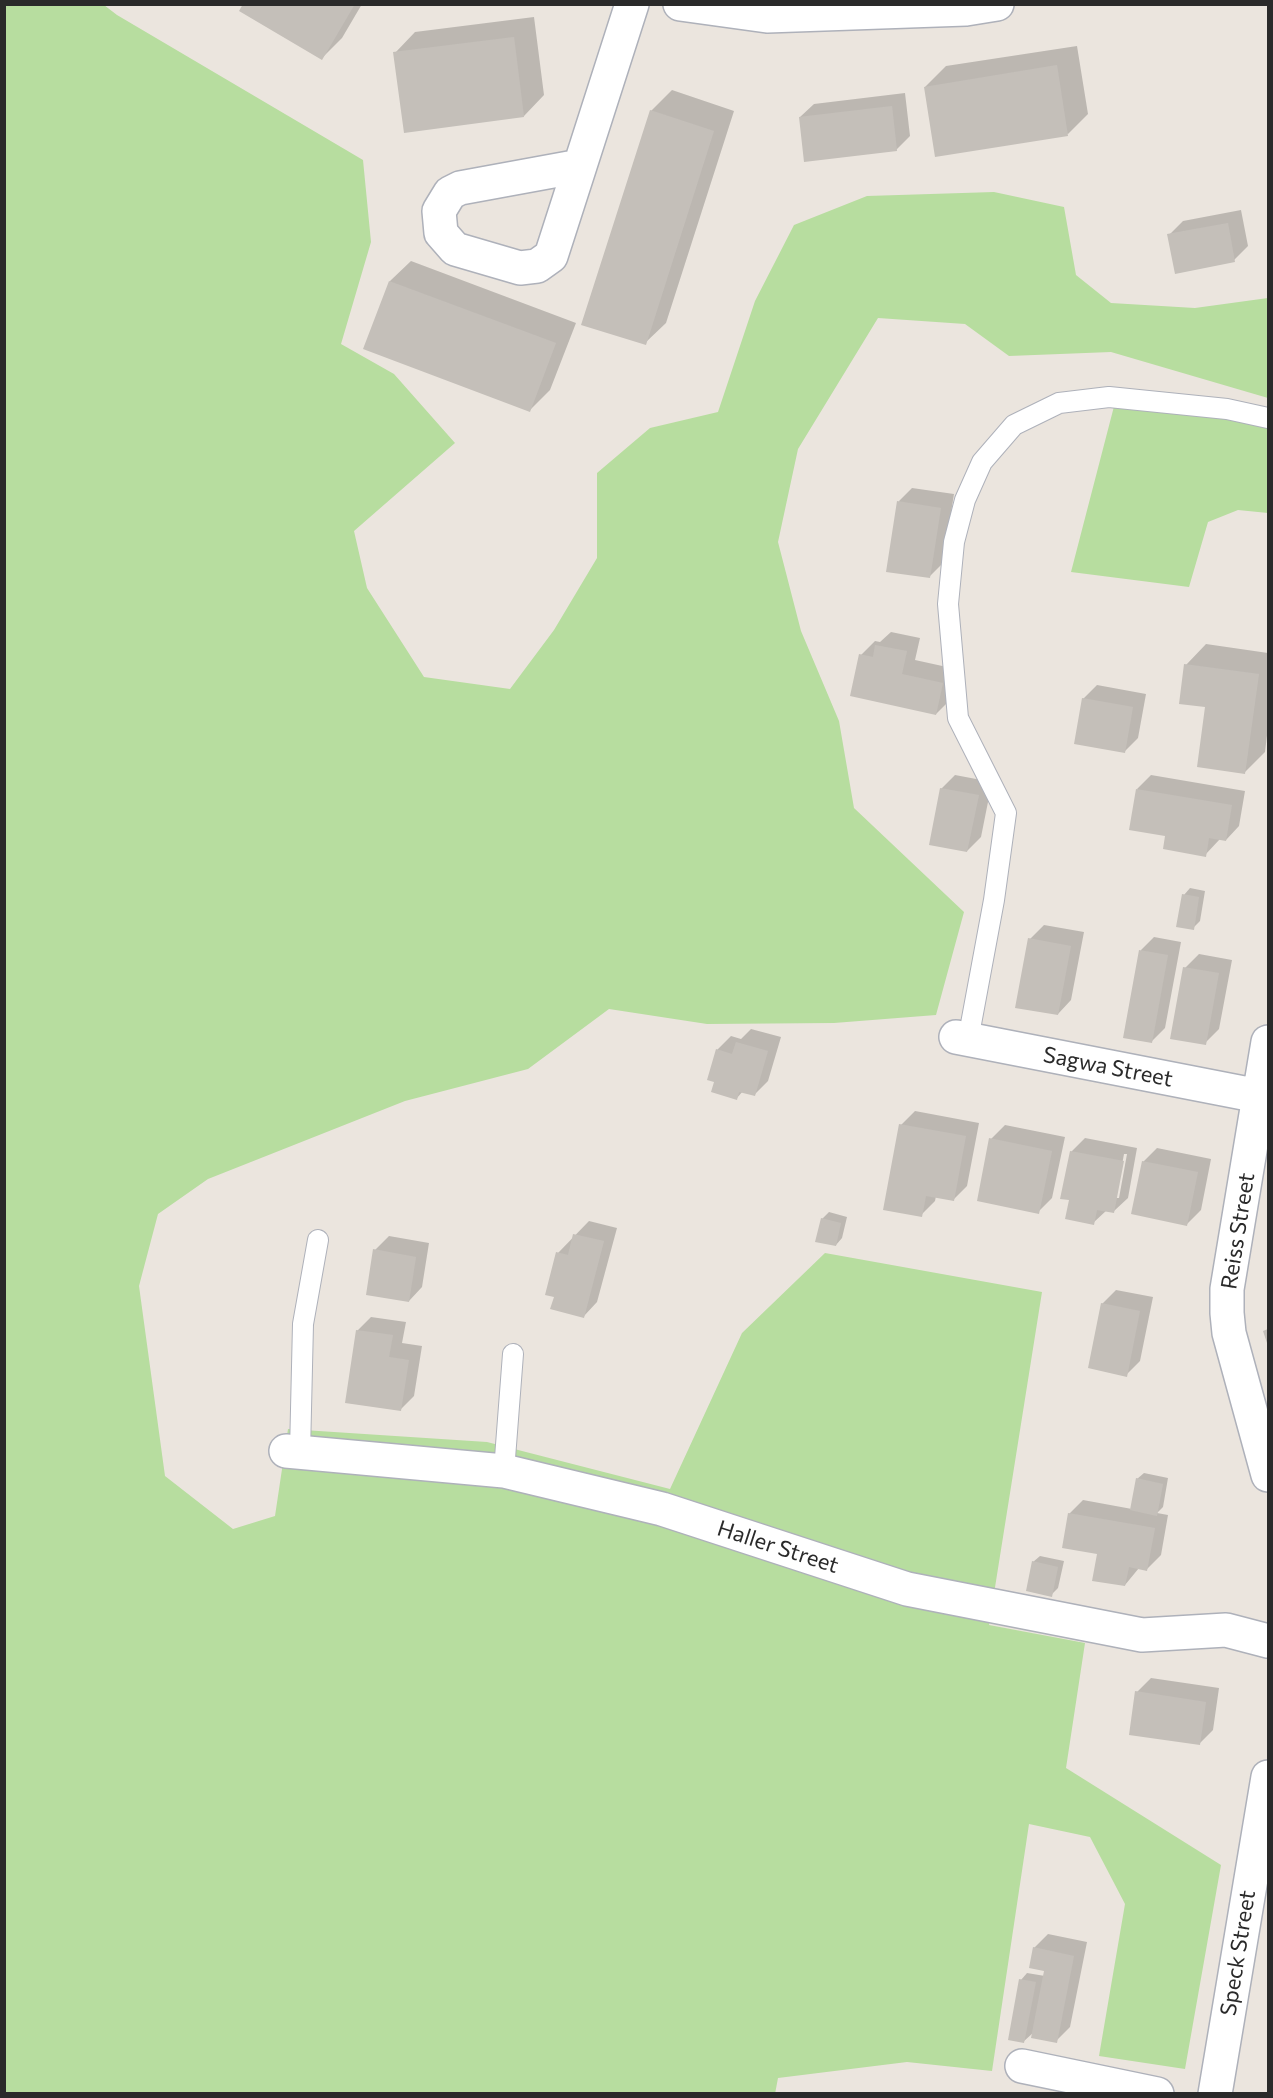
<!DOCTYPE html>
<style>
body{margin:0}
#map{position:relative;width:1273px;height:2098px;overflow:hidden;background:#ebe5de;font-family:Commissioner,sans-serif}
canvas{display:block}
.frame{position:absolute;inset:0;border:6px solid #2a2a2a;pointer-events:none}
</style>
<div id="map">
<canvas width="1273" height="2098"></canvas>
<div class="frame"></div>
</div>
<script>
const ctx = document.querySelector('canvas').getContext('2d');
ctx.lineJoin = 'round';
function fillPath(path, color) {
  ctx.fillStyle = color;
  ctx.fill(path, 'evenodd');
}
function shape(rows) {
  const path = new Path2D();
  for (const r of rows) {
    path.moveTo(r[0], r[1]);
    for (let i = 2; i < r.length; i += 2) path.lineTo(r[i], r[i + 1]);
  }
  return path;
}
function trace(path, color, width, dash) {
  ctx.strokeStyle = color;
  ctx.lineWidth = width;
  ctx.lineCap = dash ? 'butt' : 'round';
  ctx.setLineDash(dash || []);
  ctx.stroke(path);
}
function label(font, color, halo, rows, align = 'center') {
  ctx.font = font + ' Commissioner,sans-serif';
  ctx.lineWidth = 4.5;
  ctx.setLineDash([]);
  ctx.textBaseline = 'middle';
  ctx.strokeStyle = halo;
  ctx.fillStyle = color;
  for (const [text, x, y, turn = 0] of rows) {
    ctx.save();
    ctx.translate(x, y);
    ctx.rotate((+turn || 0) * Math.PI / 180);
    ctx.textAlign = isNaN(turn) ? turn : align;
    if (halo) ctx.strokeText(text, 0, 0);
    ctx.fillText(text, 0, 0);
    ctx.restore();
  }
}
const green = shape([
 [5,5,104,5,117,15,363,160,371,242,341,344,394,374,455,443,354,531,367,588,424,677,510,689,554,630,597,558,597,473,650,428,718,412,755,301,794,225,867,196,994,192,1064,207,1076,275,1111,303,1195,308,1268,298,1268,398,1111,352,1009,356,965,324,878,318,798,449,778,542,801,631,839,721,854,808,964,912,936,1015,834,1023,707,1024,609,1009,528,1069,405,1101,208,1179,158,1214,139,1286,165,1476,233,1529,275,1516,288,1429,487,1442,670,1489,742,1333,825,1253,1042,1292,989,1625,1085,1643,1066,1768,1221,1865,1185,2069,1099,2056,1125,1904,1090,1837,1029,1824,992,2071,907,2062,778,2078,775,2094,5,2094],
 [1118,391,1268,423,1268,513,1238,510,1208,522,1189,587,1071,572]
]);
const shadow = shape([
 [244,4,362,4,342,38,322,58],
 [534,17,544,95,524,116,395,53,415,32],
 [1077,46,1088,114,1068,134,925,87,946,66],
 [672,90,734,111,666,323,645,343,651,111],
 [905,93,910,136,896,150,800,117,814,104],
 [1241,210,1248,246,1234,260,1169,235,1183,221],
 [411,261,576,323,550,390,530,410,365,348,390,281],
 [912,488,954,494,943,563,929,577,899,501],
 [891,632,920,638,915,660,956,669,950,700,936,714,861,655,875,641,880,642],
 [1206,644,1268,653,1268,727,1265,752,1245,772,1186,665],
 [1097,685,1146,694,1138,738,1124,752,1083,699],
 [955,775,992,782,981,837,967,851,941,789],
 [1151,775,1245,791,1239,826,1226,840,1220,839,1205,855,1166,835,1137,789],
 [1190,888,1205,891,1200,921,1193,928,1184,895],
 [1044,925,1084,932,1071,1000,1058,1014,1030,939],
 [1154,937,1181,942,1165,1028,1151,1042,1141,950],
 [1199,954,1232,960,1219,1029,1205,1043,1185,968],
 [751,1029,781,1037,768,1081,754,1095,743,1091,737,1098,716,1081,717,1050,731,1036,741,1039],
 [915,1111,979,1123,967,1186,953,1200,936,1196,935,1201,921,1215,901,1125],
 [1005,1125,1065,1137,1052,1198,1038,1212,991,1139],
 [1085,1138,1137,1148,1128,1198,1114,1211,1107,1210,1093,1223,1071,1199,1071,1152],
 [1124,1154,1127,1154,1119,1198,1116,1198],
 [1157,1148,1211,1159,1201,1210,1187,1224,1143,1162],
 [829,1212,847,1217,842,1238,836,1245,822,1219],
 [589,1221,617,1228,597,1302,584,1316,556,1296,558,1253],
 [389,1236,429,1243,422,1287,409,1301,375,1250],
 [1116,1290,1153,1297,1140,1361,1126,1375,1102,1304],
 [371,1317,406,1322,402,1343,422,1346,414,1396,400,1410,357,1331],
 [1144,1473,1168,1478,1163,1507,1157,1513,1168,1515,1161,1555,1147,1569,1139,1568,1125,1585,1069,1514,1083,1500,1132,1509,1137,1479],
 [1040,1556,1064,1561,1058,1588,1051,1595,1033,1562],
 [1151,1678,1219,1688,1213,1730,1199,1744,1137,1692],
 [1048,1934,1087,1942,1070,2027,1056,2041,1034,2032,1023,2042,1021,1980,1027,1973,1045,1976,1046,1970,1034,1948]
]);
const building = shape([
 [243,4,355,4,322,60,239,11],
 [514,37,524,117,404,133,393,52],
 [1057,65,1068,136,935,157,924,87],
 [892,106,897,151,804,162,799,117],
 [650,110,714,131,646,345,581,325],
 [1228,223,1235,262,1175,274,1167,234],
 [389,281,556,343,530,412,363,349],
 [897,501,941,508,930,578,886,572],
 [875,645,907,651,902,674,943,683,936,715,850,696,859,654,873,657],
 [1184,664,1259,674,1245,774,1197,767,1205,707,1179,704],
 [1082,698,1133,707,1125,753,1074,744],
 [940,788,979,795,967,852,929,845],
 [1136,789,1232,805,1226,841,1209,838,1206,857,1163,849,1165,836,1129,830],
 [1182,894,1199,897,1194,930,1176,927],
 [1028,938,1071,946,1058,1015,1015,1008],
 [1139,950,1168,955,1152,1043,1123,1038],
 [1183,967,1219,973,1206,1045,1170,1039],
 [736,1042,768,1051,755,1096,739,1092,737,1100,711,1092,714,1082,707,1080,716,1049,732,1054],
 [899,1124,966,1136,954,1201,926,1196,922,1217,883,1210],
 [989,1138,1052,1151,1039,1214,977,1201],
 [1070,1151,1124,1161,1114,1213,1097,1210,1094,1225,1065,1219,1069,1200,1060,1199],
 [1142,1161,1198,1172,1187,1226,1131,1214],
 [821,1218,841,1223,836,1246,815,1242],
 [573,1234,604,1241,584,1318,550,1309,554,1297,545,1295,556,1252,568,1255],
 [373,1249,416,1257,409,1302,366,1295],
 [1101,1303,1140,1311,1127,1377,1088,1368],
 [1268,1329,1268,1346,1263,1331],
 [356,1330,393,1335,389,1357,409,1360,401,1411,345,1403],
 [1136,1478,1163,1484,1157,1516,1130,1510],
 [1068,1513,1155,1528,1147,1571,1129,1567,1125,1586,1092,1581,1097,1554,1062,1548],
 [1032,1561,1058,1567,1052,1597,1026,1591],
 [1135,1691,1206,1702,1200,1745,1129,1735],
 [1033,1947,1074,1956,1057,2043,1031,2038,1044,1971,1029,1968],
 [1019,1979,1036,1982,1024,2043,1008,2040]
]);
const service = shape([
 [968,1040,994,900,1006,813,958,718,948,604,954,542,965,500,982,462,1014,425,1059,403,1109,397,1227,409,1268,418],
 [300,1452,303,1324,318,1240],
 [504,1471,513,1354]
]);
const minor = shape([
 [680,4,767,16,966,9,997,4],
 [580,166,460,188,450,193,439,211,441,233,455,249,520,268,537,266,551,256,580,166,632,4],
 [956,1037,1259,1096],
 [1268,1042,1227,1289,1227,1313,1229,1333,1268,1475],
 [286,1451,504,1471,662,1509,907,1589,1142,1635,1226,1630,1268,1641],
 [1022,2066,1157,2094],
 [1215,2094,1268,1777]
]);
const streetNames = [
 ["Sagwa Street",1108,1067,11],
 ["Reiss Street",1238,1231,-81],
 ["Haller Street",778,1547,18],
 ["Speck Street",1238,1953,-81]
];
fillPath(green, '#b7dd9f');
fillPath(shadow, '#0003');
fillPath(building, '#c4bfb9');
trace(service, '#aeb1ba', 22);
trace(minor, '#aeb1ba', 36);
trace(service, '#fff', 20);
trace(minor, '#fff', 33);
label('22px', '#2a2a2a', '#fff', streetNames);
</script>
